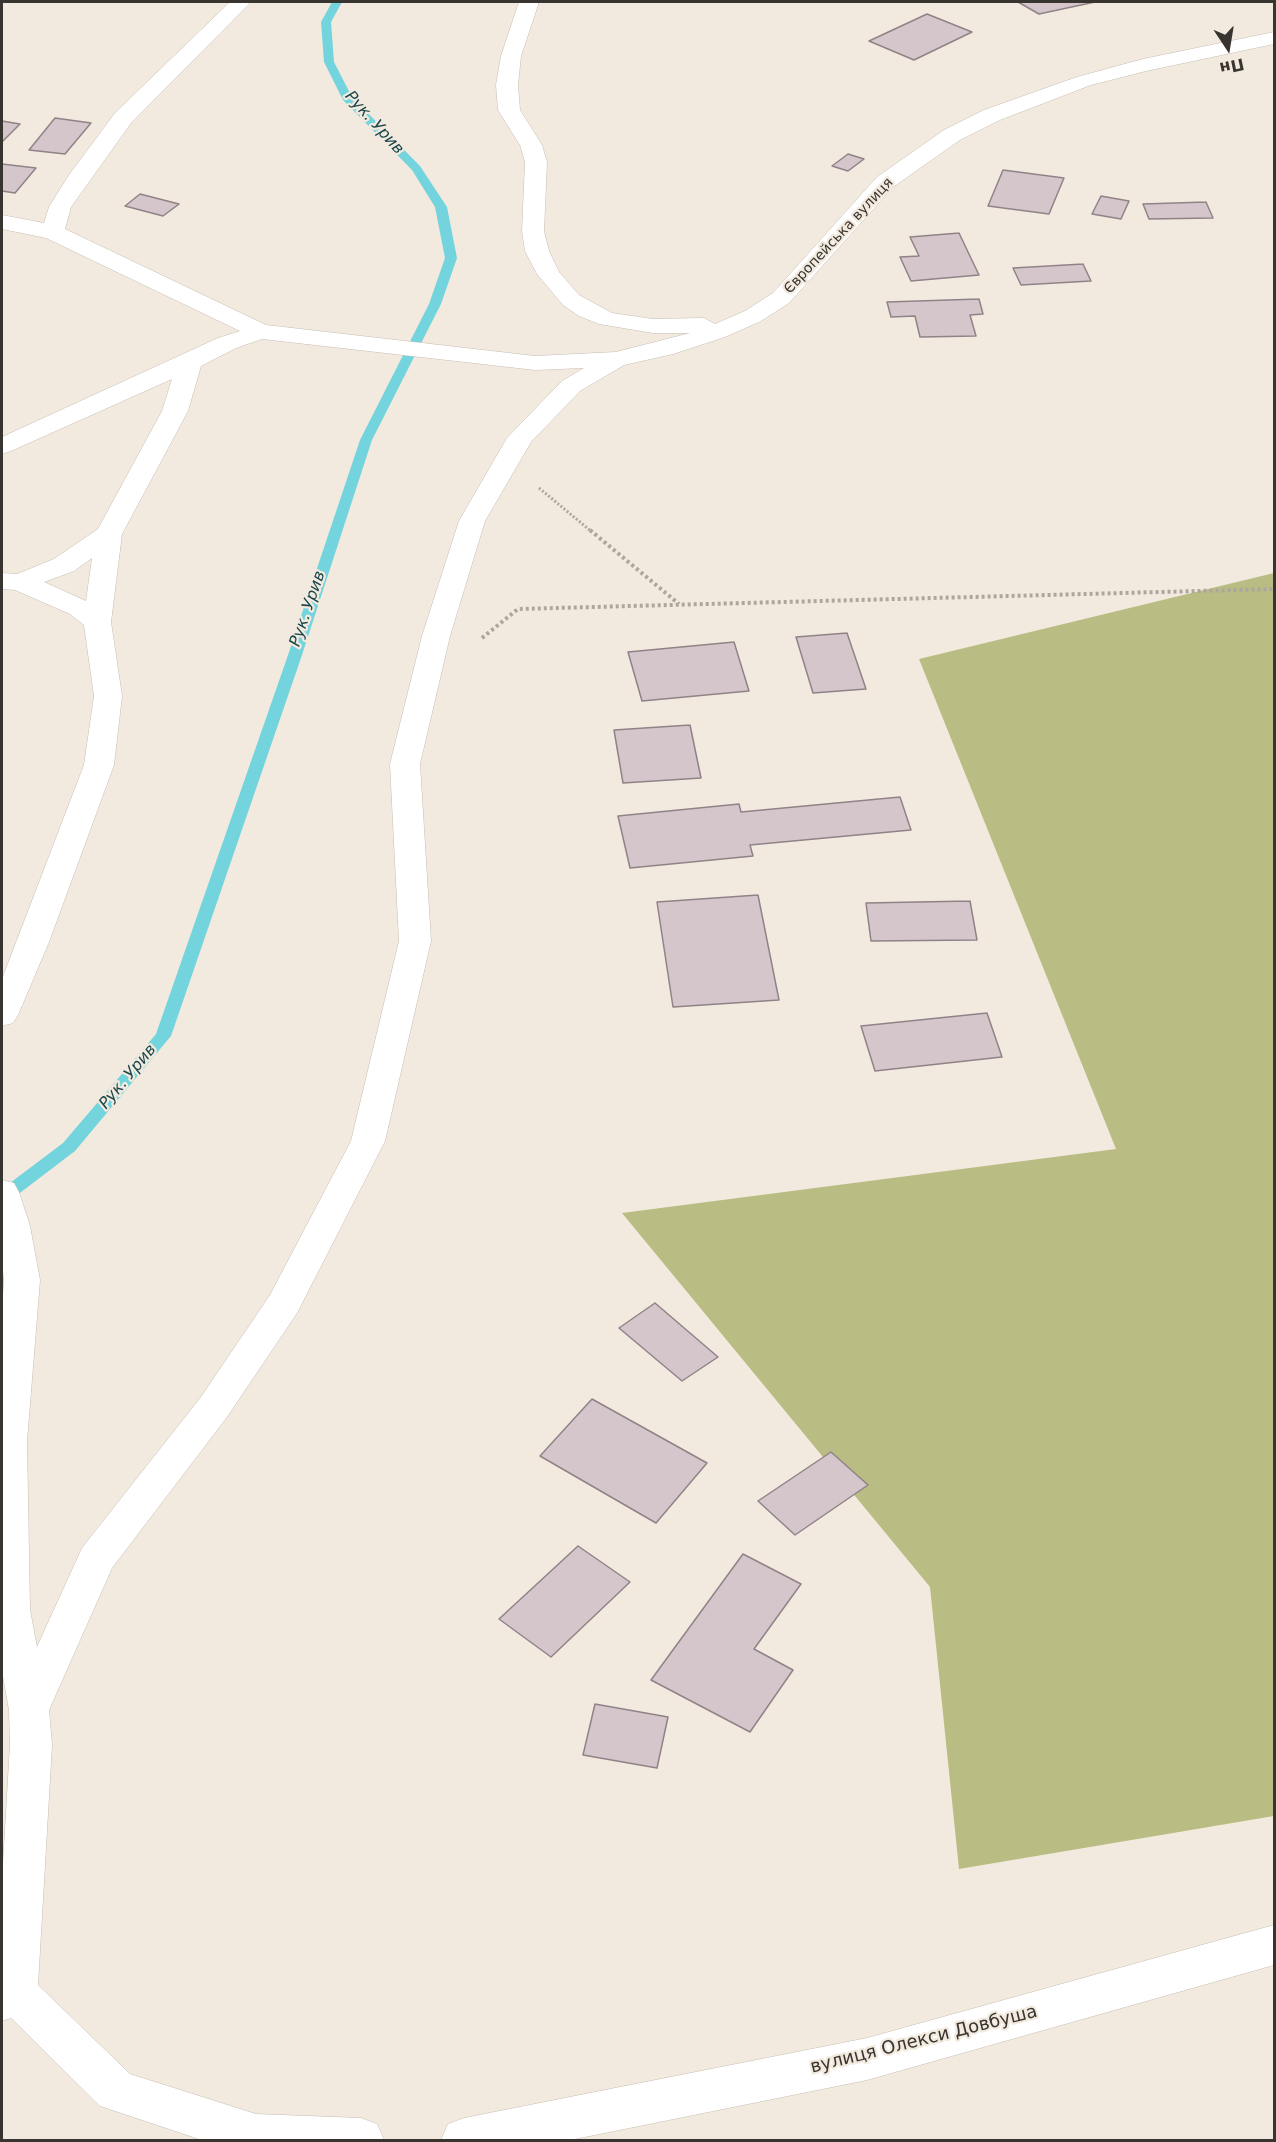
<!DOCTYPE html>
<meta charset="utf-8">
<style>
body{margin:0}
#map{position:relative;width:1276px;height:2142px;overflow:hidden;background:#f3eadf;font-family:"DejaVu Sans",sans-serif}
canvas{display:block}
.frame{position:absolute;inset:0;border:3px solid #383430;pointer-events:none}
.north{position:absolute;left:1198px;top:18px;width:60px;height:60px;-webkit-text-stroke:4px #f3eadf;paint-order:stroke;rotate:168deg;font-size:16px;font-weight:700;line-height:24px;text-align:center;color:#383430}
.north::after{content:'';display:block;margin:auto;width:21px;height:27px;background:#383430;clip-path:polygon(50% 0,100% 100%,50% 72%,0 100%)}
</style>
<div id="map">
<canvas width="1276" height="2142"></canvas>
<div class="frame"></div>
<div class="north">Пн</div>
</div>
<script>
const ctx = document.querySelector('canvas').getContext('2d');
ctx.lineJoin = 'round';
function fillPath(path, color) {
  ctx.fillStyle = color;
  ctx.fill(path, 'evenodd');
}
function shape(rows) {
  const path = new Path2D();
  for (const r of rows) {
    path.moveTo(r[0], r[1]);
    for (let i = 2; i < r.length; i += 2) path.lineTo(r[i], r[i + 1]);
  }
  return path;
}
function trace(path, color, width, dash) {
  ctx.strokeStyle = color;
  ctx.lineWidth = width;
  ctx.lineCap = dash ? 'butt' : 'round';
  ctx.setLineDash(dash || []);
  ctx.stroke(path);
}
function label(font, color, halo, rows, align = 'center') {
  ctx.font = font + ' "DejaVu Sans",sans-serif';
  ctx.lineWidth = 4.5;
  ctx.setLineDash([]);
  ctx.textBaseline = 'middle';
  ctx.strokeStyle = halo;
  ctx.fillStyle = color;
  for (const [text, x, y, turn = 0] of rows) {
    ctx.save();
    ctx.translate(x, y);
    ctx.rotate((+turn || 0) * Math.PI / 180);
    ctx.textAlign = isNaN(turn) ? turn : align;
    if (halo) ctx.strokeText(text, 0, 0);
    ctx.fillText(text, 0, 0);
    ctx.restore();
  }
}
const green = shape([
 [1274,573,1274,1816,959,1869,930,1587,622,1213,1116,1149,919,659]
]);
const stream = shape([
 [332,2,342,2,331,22,334,62,352,97,420,166,447,207,457,258,441,304,372,440,301,658,171,1036,75,1151,8,1202,2,1204,2,1189,63,1143,156,1034,287,658,360,440,429,304,445,258,435,207,412,170,343,100,324,62,321,22,332,2]
]);
const building = shape([
 [1018,2,1095,2,1039,14,1018,2],
 [927,14,972,32,914,60,869,41,927,14],
 [55,118,91,123,65,154,29,150,55,118],
 [2,121,20,124,2,142,2,121],
 [848,154,864,159,848,171,832,166,848,154],
 [2,164,36,168,15,193,2,191,2,164],
 [1003,170,1064,178,1049,214,988,206,1003,170],
 [140,194,179,204,163,216,125,206,140,194],
 [1101,196,1129,201,1121,219,1092,214,1101,196],
 [1206,202,1213,218,1149,219,1143,204,1206,202],
 [959,233,979,275,911,281,900,257,919,256,910,237,959,233],
 [1083,264,1091,281,1021,285,1013,268,1083,264],
 [979,299,983,314,970,315,976,336,920,337,915,316,891,317,887,302,979,299],
 [847,633,866,689,813,693,796,637,847,633],
 [734,642,749,691,642,701,628,652,734,642],
 [690,725,701,778,623,783,614,730,690,725],
 [900,797,911,830,750,845,753,856,630,868,618,816,739,804,741,812,900,797],
 [758,895,779,1000,673,1007,657,902,758,895],
 [970,901,977,940,871,941,866,903,970,901],
 [987,1013,1002,1057,875,1071,861,1026,987,1013],
 [655,1303,718,1357,682,1381,619,1328,655,1303],
 [592,1399,707,1463,656,1523,540,1456,592,1399],
 [831,1452,868,1485,795,1535,758,1501,831,1452],
 [578,1546,630,1582,551,1657,499,1619,578,1546],
 [743,1554,801,1584,754,1649,793,1670,750,1732,651,1680,743,1554],
 [595,1704,668,1717,657,1768,583,1755,595,1704]
]);
const pathFar1 = shape([
 [539,488,592,532]
]);
const path = shape([
 [590,530,679,604],
 [482,638,518,609,1274,589]
]);
const minor = shape([
 [230,2,251,2,131,123,71,207,65,229,266,325,535,356,616,352,690,333,653,333,599,324,579,316,563,305,537,274,525,251,522,231,525,162,520,145,498,110,496,85,501,56,519,2,539,2,521,56,518,85,520,110,542,145,547,162,544,231,549,251,559,272,579,295,612,313,653,319,704,318,715,324,745,311,773,293,877,177,944,130,984,110,1077,77,1143,59,1274,32,1274,44,1146,71,1091,85,1000,120,960,140,893,187,789,303,761,321,725,337,673,354,624,365,580,391,531,442,485,521,450,636,420,764,431,941,385,1141,297,1313,227,1417,112,1568,49,1710,52,1745,38,1985,130,2074,256,2114,361,2118,377,2124,384,2140,202,2140,100,2106,11,2018,2,2021,2,1880,10,1745,9,1710,2,1671,2,1310,4,1280,2,1263,2,1180,14,1183,19,1192,30,1226,40,1280,27,1441,30,1610,37,1647,82,1548,201,1397,270,1295,351,1141,399,941,390,764,422,636,459,521,507,438,562,381,584,368,535,370,262,339,236,348,201,366,188,411,122,534,111,622,122,696,114,765,49,942,18,1015,13,1023,2,1026,2,979,84,765,94,696,84,625,70,614,15,590,2,589,2,573,17,574,54,559,98,529,162,411,172,379,11,451,2,454,2,437,218,338,240,331,46,238,2,229,2,215,44,223,49,207,69,175,115,113,230,2],
 [92,558,86,601,44,582,74,571,92,558],
 [1274,1925,1274,1965,867,2080,570,2140,441,2140,448,2124,464,2118,867,2038,1274,1925]
]);
const farStreetnames = [
 ["Європейська вулиця",839,236,-47]
];
const waterNames = [
 ["Рук. Урив",374,123,48],
 ["Рук. Урив",308,609,-71],
 ["Рук. Урив",128,1077,-50]
];
const nearStreetnames = [
 ["вулиця Олекси Довбуша",924,2040,-14]
];
fillPath(green, '#b9bd83');
fillPath(stream, '#73d4dd');
fillPath(building, '#d4c6cb');
trace(building, '#908387', 1.5);
trace(minor, '#c6bdb3', 1);
trace(pathFar1, '#ada69e', 3, [2, 2]);
trace(path, '#ada69e', 4, [3, 3]);
fillPath(minor, '#fff');
label('14px', '#383430', '#f3eadf', farStreetnames);
label('italic 16px', '#1a474b', '#f3eadf', waterNames);
label('18px', '#383430', '#f3eadf', nearStreetnames);
</script>
